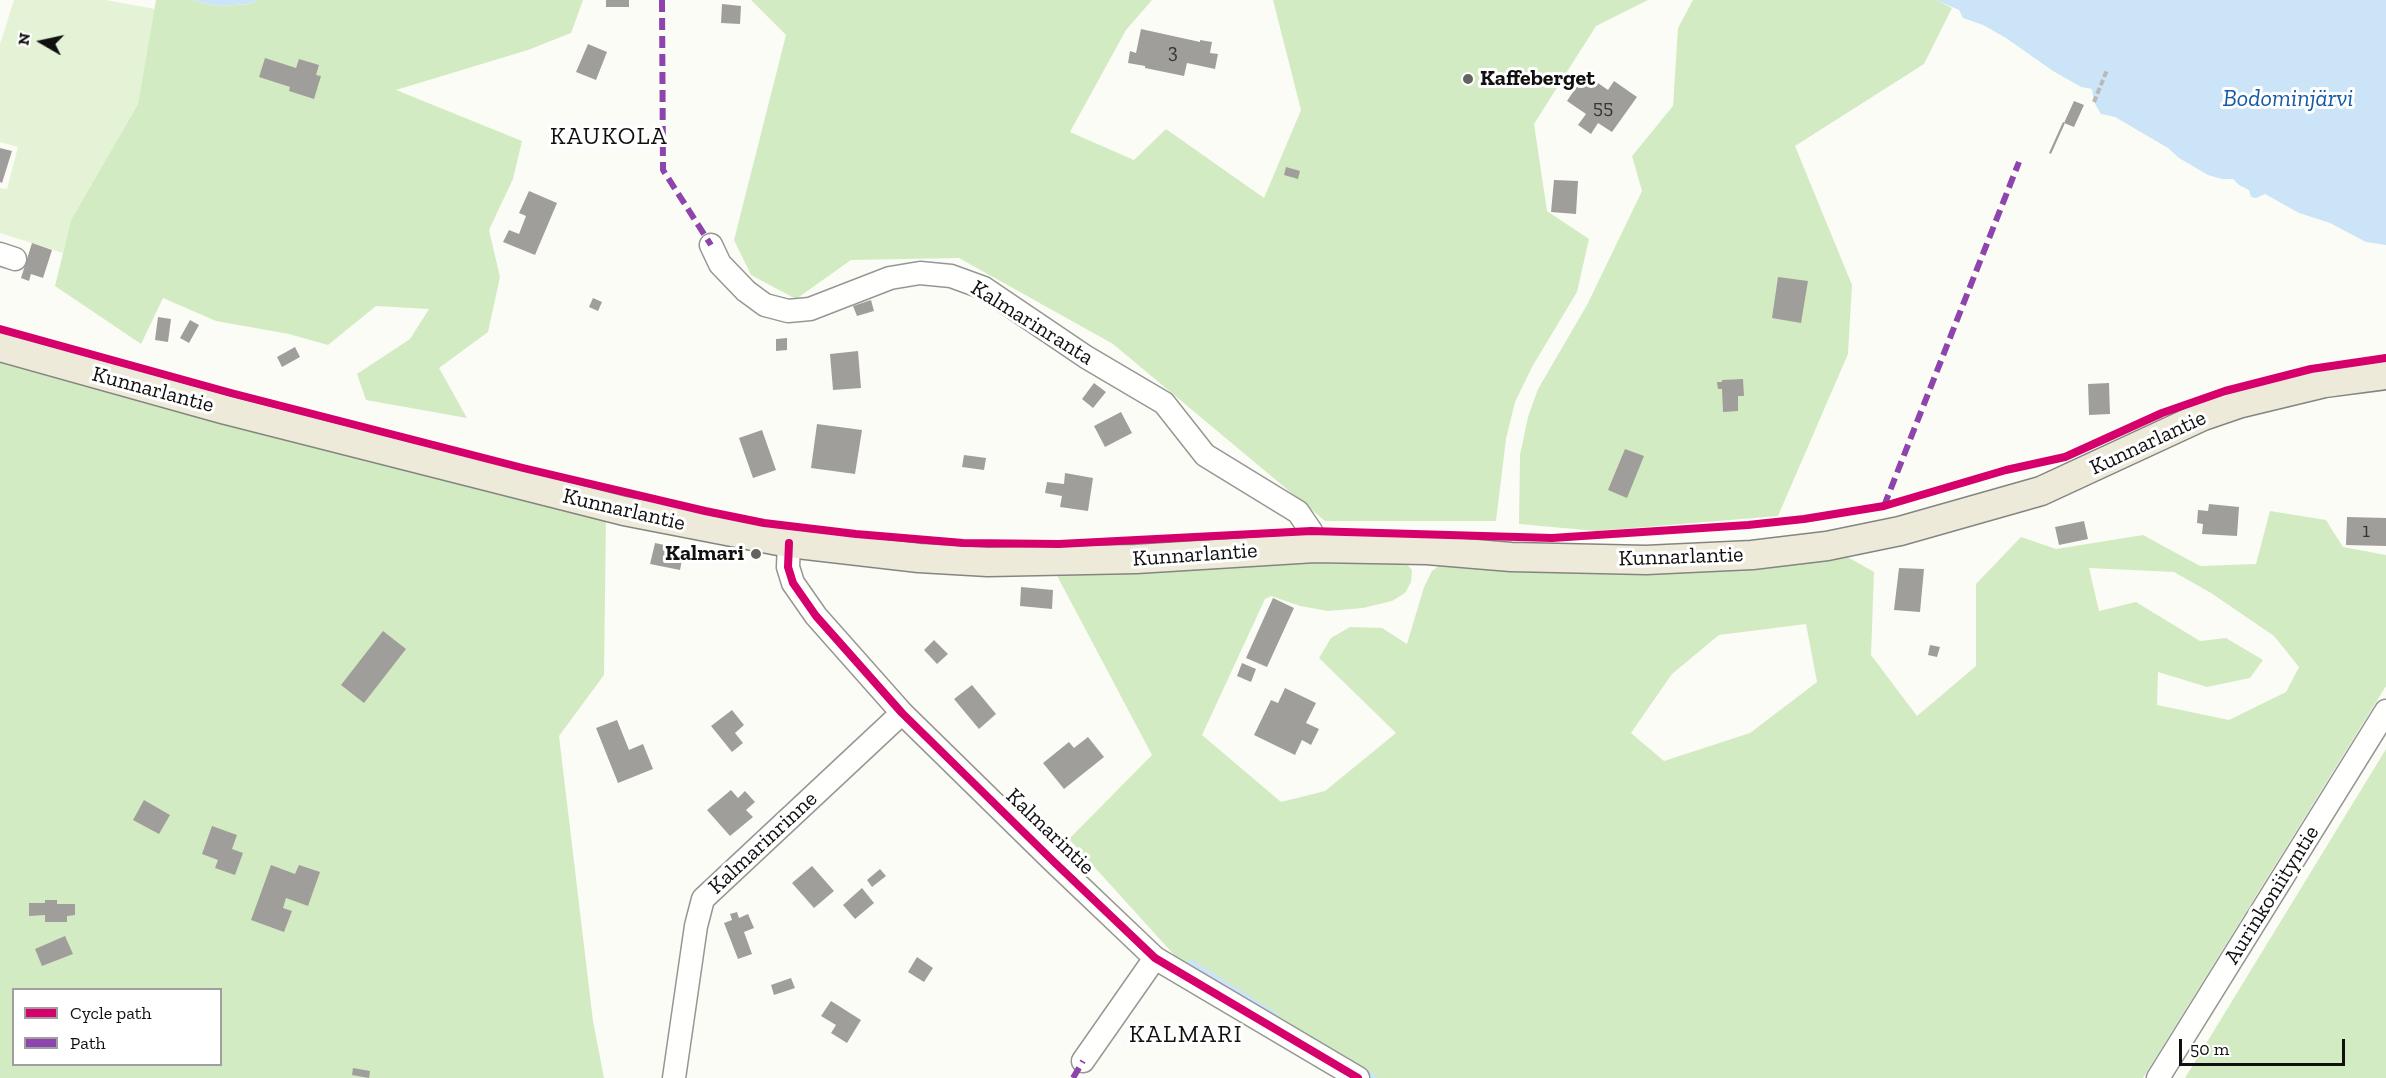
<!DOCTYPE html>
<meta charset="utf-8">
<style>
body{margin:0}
#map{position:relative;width:2386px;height:1078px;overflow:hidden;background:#fcfcf6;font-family:"Zilla Slab",serif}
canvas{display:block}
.legend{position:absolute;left:12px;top:988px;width:210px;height:78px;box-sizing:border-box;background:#fff;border:2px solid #9f9f9f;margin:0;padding:8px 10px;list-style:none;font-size:18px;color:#101010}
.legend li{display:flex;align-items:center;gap:12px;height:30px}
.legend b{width:30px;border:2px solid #9f9f9f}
.north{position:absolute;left:12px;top:12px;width:60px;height:60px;-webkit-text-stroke:4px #fff;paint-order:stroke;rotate:279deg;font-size:16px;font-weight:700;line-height:24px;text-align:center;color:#101010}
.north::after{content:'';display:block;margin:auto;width:21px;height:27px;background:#101010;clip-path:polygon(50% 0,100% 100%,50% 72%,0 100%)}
.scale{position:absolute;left:2179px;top:1039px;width:166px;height:27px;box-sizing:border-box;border:3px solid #101010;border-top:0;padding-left:8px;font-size:18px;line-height:21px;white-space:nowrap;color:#101010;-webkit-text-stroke:4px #fff;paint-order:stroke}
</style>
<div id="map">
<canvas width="2386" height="1078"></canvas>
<ul class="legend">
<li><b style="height:8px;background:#d6006c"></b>Cycle path</li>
<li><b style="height:8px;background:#8e44ad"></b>Path</li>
</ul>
<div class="north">N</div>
<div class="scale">50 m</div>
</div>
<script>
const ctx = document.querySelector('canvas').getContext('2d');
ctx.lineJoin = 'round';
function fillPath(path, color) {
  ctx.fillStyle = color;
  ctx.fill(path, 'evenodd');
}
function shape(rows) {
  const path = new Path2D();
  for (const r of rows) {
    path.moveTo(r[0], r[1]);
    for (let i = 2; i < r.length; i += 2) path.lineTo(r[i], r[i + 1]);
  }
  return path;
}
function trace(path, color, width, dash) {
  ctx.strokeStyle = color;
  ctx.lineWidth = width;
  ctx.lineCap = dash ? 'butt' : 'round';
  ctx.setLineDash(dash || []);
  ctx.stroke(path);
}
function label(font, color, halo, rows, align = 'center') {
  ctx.font = font + ' "Zilla Slab",serif';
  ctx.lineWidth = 6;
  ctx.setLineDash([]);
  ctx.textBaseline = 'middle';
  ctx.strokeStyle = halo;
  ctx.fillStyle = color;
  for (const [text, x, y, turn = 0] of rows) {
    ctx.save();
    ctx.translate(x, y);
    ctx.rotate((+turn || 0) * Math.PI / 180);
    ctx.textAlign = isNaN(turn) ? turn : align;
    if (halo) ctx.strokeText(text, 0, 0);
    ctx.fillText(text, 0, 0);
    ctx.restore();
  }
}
const green = shape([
 [14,0,106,0,155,9,138,104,71,220,63,253,0,233,0,188,7,189,18,147,0,142,0,44]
]);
const forest = shape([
 [156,0,191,0,218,6,248,4,259,0,583,0,571,33,528,50,396,90,522,141,513,179,489,230,500,277,488,332,439,368,467,418,366,400,357,374,410,339,429,309,376,306,328,345,289,334,216,321,163,298,141,344,55,286,71,220,138,104],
 [751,0,1152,0,1126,30,1070,132,1134,160,1166,129,1264,198,1301,110,1273,0,1648,0,1596,26,1534,124,1547,211,1589,239,1577,292,1532,367,1515,402,1506,439,1496,521,1325,521,1113,344,959,258,851,260,796,299,751,275,734,240,786,35],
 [1693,0,1936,0,1952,8,1924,64,1795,146,1852,285,1848,354,1778,516,1597,531,1519,524,1520,455,1528,417,1538,389,1587,305,1642,191,1632,156,1673,106,1678,28],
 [0,357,606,516,604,675,559,736,593,1021,604,1078,0,1078],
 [14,990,220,990,220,1064,14,1064],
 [2270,511,2326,520,2343,547,2386,555,2386,686,2143,1078,1374,1078,1185,967,1069,839,1152,755,1054,570,1400,557,1412,570,1411,582,1405,593,1392,601,1363,608,1328,611,1300,606,1271,596,1265,599,1202,735,1281,802,1325,791,1396,733,1319,658,1331,638,1350,627,1382,628,1407,644,1424,587,1432,571,1447,560,1839,552,1874,572,1871,655,1917,716,1976,666,1976,584,2021,537,2056,549,2143,535,2200,566,2256,564],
 [2089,568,2174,572,2211,593,2274,636,2299,667,2286,692,2229,720,2157,705,2158,672,2207,687,2250,678,2263,660,2226,638,2200,641,2136,602,2099,611],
 [1806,624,1817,682,1750,733,1664,761,1631,733,1672,674,1719,635],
 [2386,749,2386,1078,2185,1078]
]);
const water = shape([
 [191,0,259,0,248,4,218,6],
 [1936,0,2386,0,2386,245,2366,242,2330,223,2299,213,2265,194,2256,198,2251,197,2249,190,2239,185,2233,179,2222,179,2208,175,2179,158,2168,148,2115,117,2101,114,2094,102,2092,89,2081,87,2053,71,2006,38,1983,25,1963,18,1959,10]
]);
const stream = shape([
 [1191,963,1275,1016],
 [1361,1070,1373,1078]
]);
const building = shape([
 [606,0,629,0,629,7,606,7],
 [722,4,741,6,740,24,721,23],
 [1141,29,1200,42,1200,40,1212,42,1210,53,1218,54,1215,69,1187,63,1184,76,1145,68,1145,66,1128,63,1130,51,1136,53],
 [588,44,607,52,596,80,576,72],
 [265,58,296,68,299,59,319,65,316,75,321,76,314,99,289,91,290,87,259,77],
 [1585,74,1608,90,1614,81,1637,97,1612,132,1598,123,1591,134,1578,125,1586,114,1567,101],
 [2074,101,2084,105,2074,127,2064,123],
 [2063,122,2065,123,2051,154,2049,153],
 [0,148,12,151,2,183,0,182],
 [1286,167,1300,171,1298,179,1284,175],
 [1554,180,1578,181,1576,214,1551,212],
 [529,191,557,203,535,255,503,242,509,230,519,234,526,216,519,213],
 [32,243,52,250,43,278,31,274,29,281,21,278],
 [1778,277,1808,281,1801,323,1772,318],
 [593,298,602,302,598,311,589,307],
 [871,300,874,311,857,316,853,306],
 [158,317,171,319,168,342,155,340],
 [190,320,199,325,189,343,180,338],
 [787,338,787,350,776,351,776,339],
 [295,347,300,357,282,367,277,357],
 [858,351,861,388,833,390,830,354],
 [1743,379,1744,396,1738,396,1738,411,1723,412,1722,389,1718,389,1717,382,1722,382,1722,380],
 [1094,383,1106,392,1093,408,1082,399],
 [2109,383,2110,414,2089,415,2088,384],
 [1121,412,1132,433,1105,447,1094,426],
 [817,424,862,430,855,474,811,468],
 [762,430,776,470,753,478,739,438],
 [1625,449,1644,456,1627,498,1608,490],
 [964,455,986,458,984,470,962,467],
 [1065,473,1093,478,1088,511,1060,507,1062,496,1045,493,1047,482,1064,484],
 [2209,504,2239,507,2237,536,2202,534,2203,524,2197,523,2198,510,2208,511],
 [2347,517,2386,518,2386,546,2346,545],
 [2084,521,2088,539,2059,545,2055,527],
 [655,543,684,549,680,570,650,564],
 [1899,568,1924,569,1920,612,1894,610],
 [1021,587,1053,590,1052,609,1020,606],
 [1273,598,1294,608,1267,667,1246,658],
 [383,631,406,649,364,703,341,685],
 [934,640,948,654,937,664,924,650],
 [1930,645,1940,647,1937,657,1928,655],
 [1242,663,1256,669,1251,682,1237,676],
 [972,685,996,714,979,729,954,699],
 [1285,688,1316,703,1306,723,1319,729,1311,745,1302,740,1295,755,1254,735,1271,700,1278,703],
 [732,710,744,725,735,733,743,743,732,752,711,726],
 [617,720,629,750,643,744,653,769,618,783,596,728],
 [1088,737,1104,757,1064,789,1043,763,1069,742,1074,748],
 [731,790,738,798,745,791,755,802,746,810,753,817,730,836,707,810],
 [144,800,170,815,159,834,133,820],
 [212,826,237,835,232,849,243,853,235,875,215,868,218,860,202,854],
 [271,865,295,874,299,865,320,872,308,906,286,898,283,908,292,911,284,932,251,920],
 [812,866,834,891,814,908,792,883],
 [880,869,886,876,872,887,867,880],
 [862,888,874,903,855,919,843,905],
 [45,900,57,900,57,904,75,904,75,915,67,916,67,922,45,922,45,915,29,916,29,903,45,903],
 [737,912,739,918,748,914,754,928,744,932,752,954,738,959,724,923,732,920,730,914],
 [65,936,73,954,42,966,35,949],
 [917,957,933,968,924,982,908,972],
 [791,978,795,988,774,995,771,985],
 [831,1001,861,1020,847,1043,831,1033,836,1025,821,1016],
 [353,1068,370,1071,369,1078,352,1075]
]);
const path = shape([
 [2094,102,2107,70]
]);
const minor = shape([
 [711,245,720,264,746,291,765,305,788,311,810,309,890,278,920,273,951,276,984,288,1086,357,1164,403,1205,455,1298,512,1311,531,1315,548],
 [0,254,15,259],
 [789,543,788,567,793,583,816,616,902,713,1052,860,1155,958,1358,1078],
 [1083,1061,1155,958],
 [674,1078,696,926,703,899,902,713],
 [2158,1078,2386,711]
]);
const major = shape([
 [0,347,226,410,624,511,789,543,919,558,988,562,1136,559,1315,548,1427,550,1511,557,1646,560,1752,555,1827,546,1900,531,2041,491,2203,416,2238,404,2325,383,2386,375]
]);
const quiet = shape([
 [662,0,663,170,711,245],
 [1884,506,2019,162],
 [1073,1078,1083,1061]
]);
const cycleway = shape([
 [0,329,231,393,523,468,705,511,764,523,856,534,963,543,1059,544,1311,531,1552,538,1748,525,1804,519,1884,506,2006,470,2065,457,2162,413,2225,391,2311,369,2386,358],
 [789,543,788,567,793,583,816,616,902,713,1052,860,1155,958,1358,1078]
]);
const markers = [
 [1468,79,6,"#636360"],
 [756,554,6,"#636360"]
];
const numberNames = [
 ["3",1173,52],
 ["55",1603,108],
 ["1",2366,531]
];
const poiNames = [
 ["Kaffeberget",1480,79],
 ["Kalmari",744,554,"right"]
];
const streetNames = [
 ["Kalmarinranta",1032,323,32],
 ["Kunnarlantie",153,390,15],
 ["Kunnarlantie",2148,443,-25],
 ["Kunnarlantie",624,510,13],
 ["Kunnarlantie",1195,555,-4],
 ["Kunnarlantie",1681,557,-2],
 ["Kalmarintie",1050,832,44],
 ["Kalmarinrinne",763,843,-43],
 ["Aurinkoniityntie",2272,895,-58]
];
const waterNames = [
 ["Bodominjärvi",2288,99]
];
const neighbourhoodNames = [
 ["KAUKOLA",609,137],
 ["KALMARI",1186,1035]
];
fillPath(green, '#e4f3d6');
fillPath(forest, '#d3ebc3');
fillPath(water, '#cbe4f7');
trace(stream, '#cbe4f7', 7);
fillPath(building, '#a09e9b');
trace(minor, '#969694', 25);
trace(major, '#848481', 31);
trace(path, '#b9b9b8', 4, [6, 3]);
trace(minor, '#fffffe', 22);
trace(major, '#eeeada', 28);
trace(quiet, '#8e44ad', 6, [12, 6]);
trace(cycleway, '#d6006c', 8);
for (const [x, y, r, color] of markers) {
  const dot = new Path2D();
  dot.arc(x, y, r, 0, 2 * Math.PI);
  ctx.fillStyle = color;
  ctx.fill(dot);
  trace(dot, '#fff', 2);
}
label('20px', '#343433', null, numberNames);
label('bold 22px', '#101010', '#fff', poiNames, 'left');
label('22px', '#101010', '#fff', streetNames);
label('italic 24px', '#145aa7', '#fff', waterNames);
ctx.letterSpacing = '1.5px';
label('24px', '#101010', '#fff', neighbourhoodNames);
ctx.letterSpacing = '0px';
</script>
